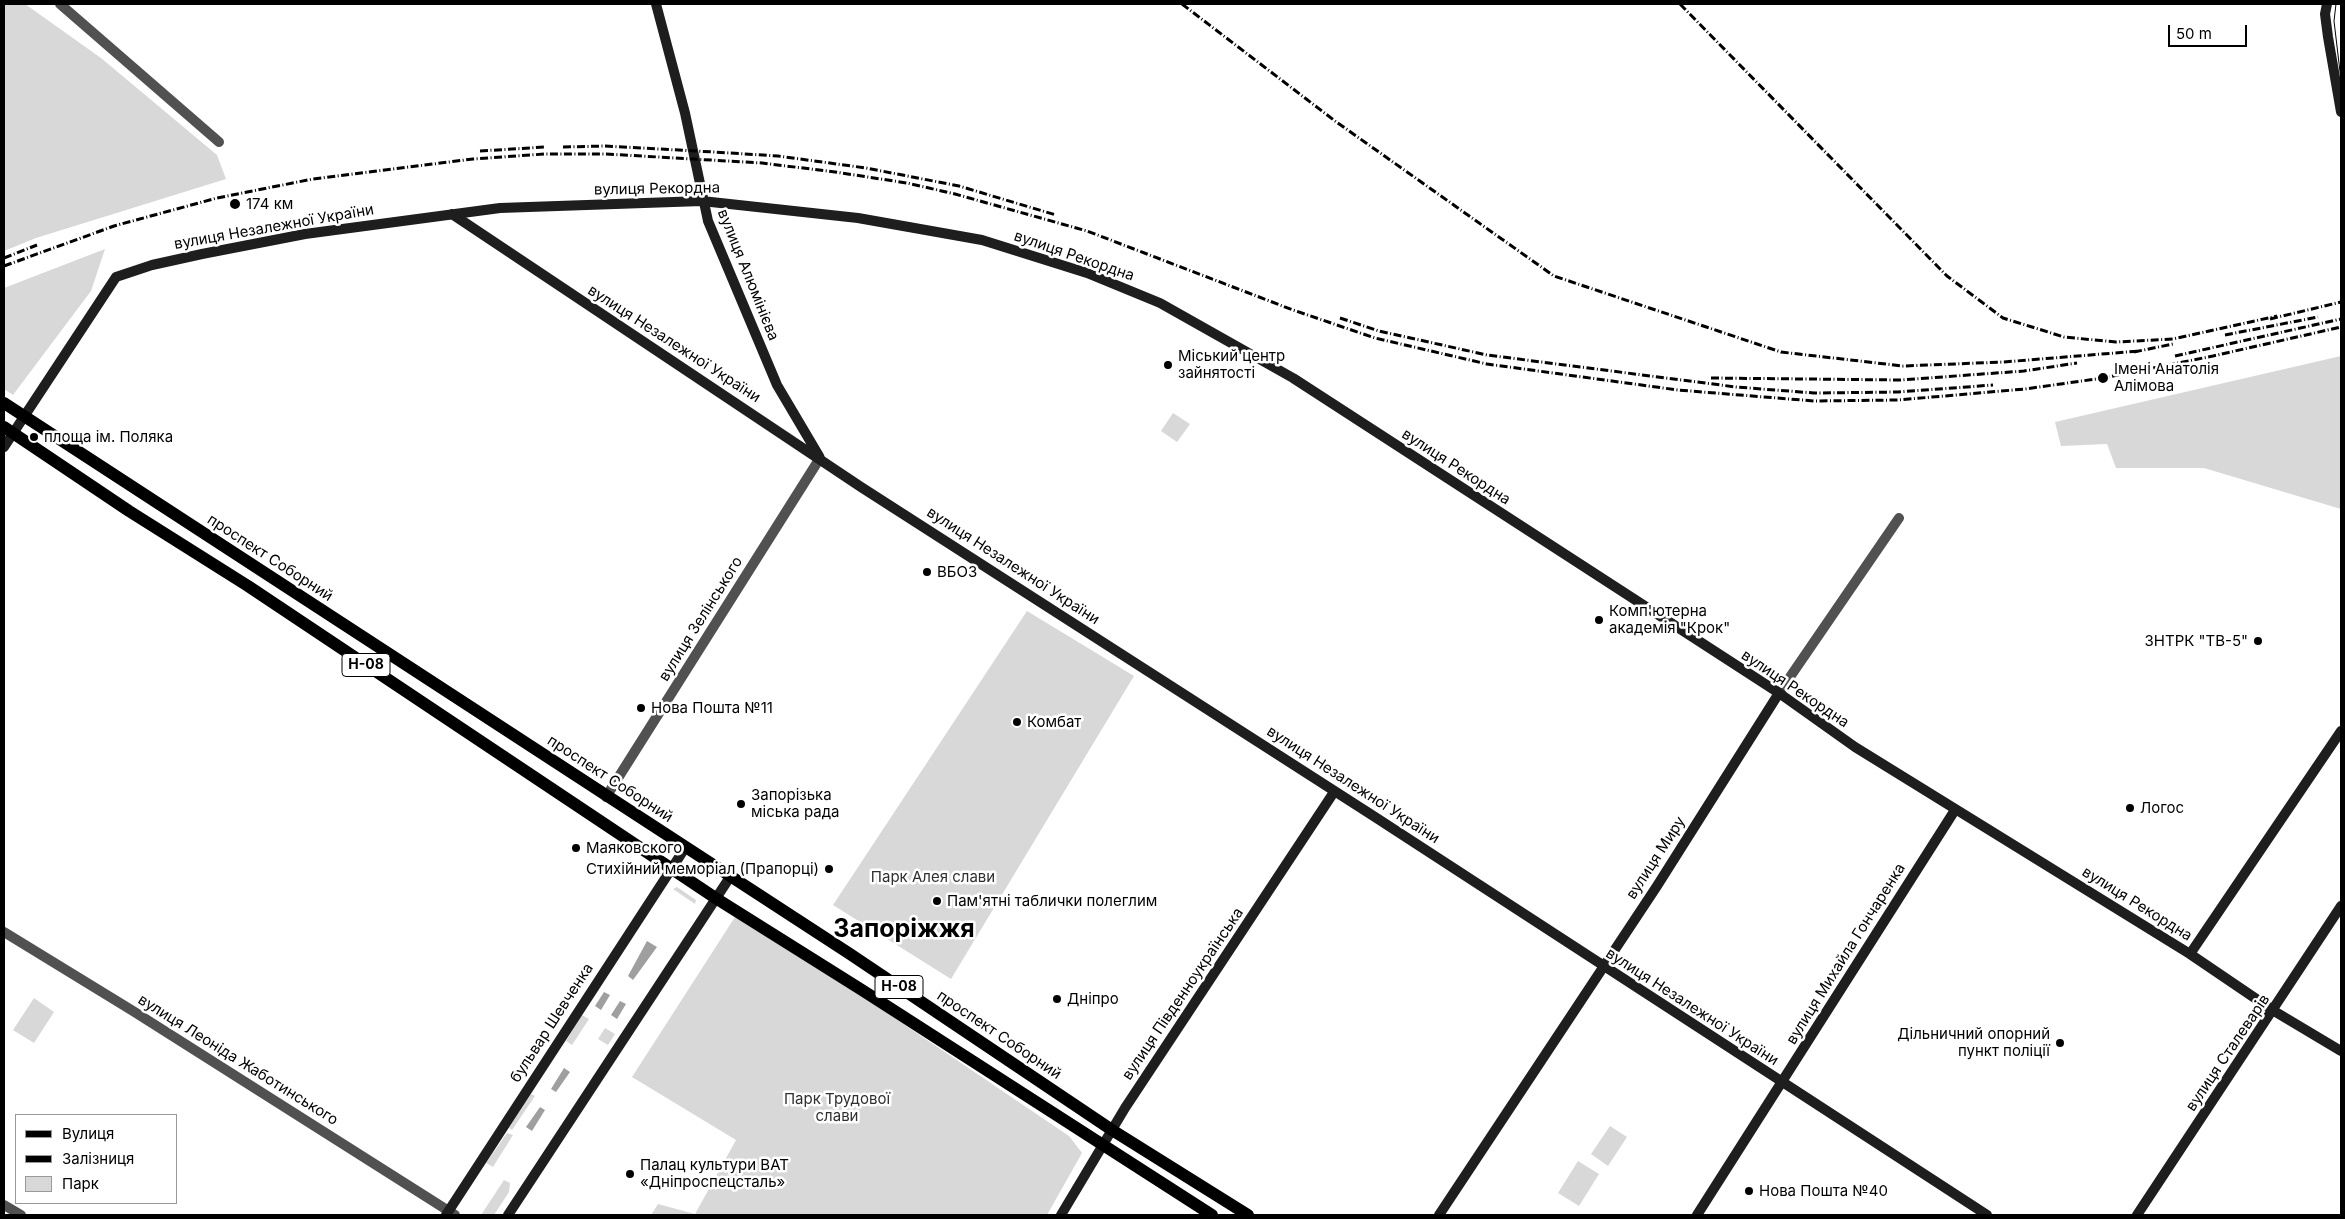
<!DOCTYPE html>
<meta charset="utf-8">
<style>
body{margin:0}
#map{position:relative;width:2345px;height:1219px;overflow:hidden;background:#fff;font-family:Inter,sans-serif}
canvas{display:block}
.frame{position:absolute;inset:0;border:5px solid #000;pointer-events:none}
.legend{position:absolute;left:15px;top:1114px;width:162px;height:90px;box-sizing:border-box;background:#fff;border:1px solid #999;margin:0;padding:6px 9px;list-style:none;font-size:15px;color:#000}
.legend li{display:flex;align-items:center;gap:10px;height:25px}
.legend b{width:25px;border:1px solid #999}
.scale{position:absolute;left:2168px;top:25px;width:79px;height:22px;box-sizing:border-box;border:2px solid #000;border-top:0;padding-left:6px;font-size:15px;line-height:18px;white-space:nowrap;color:#000;-webkit-text-stroke:4px #fff;paint-order:stroke}
</style>
<div id="map">
<canvas width="2345" height="1219"></canvas>
<div class="frame"></div>
<ul class="legend">
<li><b style="height:6px;background:#000"></b>Вулиця</li>
<li><b style="height:6px;background:#000"></b>Залізниця</li>
<li><b style="height:14px;background:#d8d8d8"></b>Парк</li>
</ul>
<div class="scale">50 m</div>
</div>
<script>
const ctx = document.querySelector('canvas').getContext('2d');
ctx.lineJoin = 'round';
function fillPath(path, color) {
  ctx.fillStyle = color;
  ctx.fill(path, 'evenodd');
}
function shape(rows) {
  const path = new Path2D();
  for (const r of rows) {
    path.moveTo(r[0], r[1]);
    for (let i = 2; i < r.length; i += 2) path.lineTo(r[i], r[i + 1]);
  }
  return path;
}
function trace(path, color, width, dash) {
  ctx.strokeStyle = color;
  ctx.lineWidth = width;
  ctx.lineCap = dash ? 'butt' : 'round';
  ctx.setLineDash(dash || []);
  ctx.stroke(path);
}
function label(font, color, halo, rows, align = 'center') {
  ctx.font = font + ' Inter,sans-serif';
  ctx.lineWidth = 5;
  ctx.setLineDash([]);
  ctx.textBaseline = 'middle';
  ctx.strokeStyle = halo;
  ctx.fillStyle = color;
  for (const [text, x, y, turn = 0] of rows) {
    ctx.save();
    ctx.translate(x, y);
    ctx.rotate((+turn || 0) * Math.PI / 180);
    ctx.textAlign = isNaN(turn) ? turn : align;
    if (halo) ctx.strokeText(text, 0, 0);
    ctx.fillText(text, 0, 0);
    ctx.restore();
  }
}
const green = shape([
 [4,4,25,4,101,58,217,155,226,179,36,238,4,251],
 [105,249,91,291,13,395,4,389,4,288],
 [2341,356,2341,509,2204,468,2116,468,2107,444,2061,446,2055,422],
 [1173,413,1190,424,1177,442,1161,431],
 [1027,611,1134,676,951,979,833,905],
 [677,887,696,900,695,904,673,889],
 [735,917,859,994,1069,1136,1082,1153,1047,1215,651,1215,658,1204,695,1214,736,1140,632,1077],
 [34,998,54,1012,34,1043,13,1030],
 [582,1015,589,1019,572,1045,566,1041],
 [605,1028,615,1034,608,1045,598,1039],
 [531,1094,535,1096,512,1130,509,1128],
 [1610,1126,1627,1137,1608,1166,1591,1154],
 [507,1133,513,1135,493,1167,486,1163],
 [1578,1161,1599,1174,1579,1206,1558,1193],
 [504,1180,510,1183,509,1192,494,1215,481,1215]
]);
const water = shape([
 [647,941,657,947,633,980,628,976],
 [604,992,610,995,601,1010,595,1006],
 [620,1001,626,1004,617,1019,611,1015],
 [564,1068,570,1072,556,1092,551,1089],
 [540,1107,545,1110,532,1131,526,1127]
]);
const street = shape([
 [60,4,219,142],
 [1779,693,1899,518],
 [606,797,820,458],
 [4,932,133,1011,455,1215],
 [4,1205,21,1215]
]);
const secondary = shape([
 [656,4,685,113,708,221,777,385,819,456],
 [2327,4,2325,14,2328,37,2341,112],
 [452,214,861,487,1375,817,1987,1215],
 [4,447,116,277,152,265,202,254,305,234,500,208,702,201,858,218,982,240,1087,273,1160,303,1293,378,1779,693,1855,747,2190,954,2274,1011,2341,1051],
 [2190,954,2341,731],
 [446,1215,685,848],
 [508,1215,730,877],
 [1061,1215,1125,1108,1334,792],
 [1439,1215,1657,886,1779,693],
 [1697,1215,1955,810],
 [2137,1215,2341,906]
]);
const primary = shape([
 [4,403,850,954,1112,1130,1248,1215],
 [4,427,129,511,248,586,717,899,862,990,1212,1215]
]);
const tram = shape([
 [2336,4,2334,21,2341,80]
]);
const rail = shape([
 [1182,4,1335,121,1554,276,1781,352,1903,366,2004,362,2139,351],
 [1680,4,1947,276,2003,318,2064,337,2116,342,2173,339,2277,316],
 [563,147,605,146,714,152,778,156,866,168,959,186,1056,215],
 [480,151,545,147],
 [4,258,37,245],
 [4,266,114,226,217,198,313,179,473,159,545,154,606,154,762,163,835,172,907,183,955,194,1087,231,1293,310,1375,338,1487,364,1678,390,1814,401,1898,400,2025,389,2103,378,2213,356,2341,327],
 [1340,318,1379,331,1487,355,1736,387,1814,393,1898,392,1993,385],
 [2270,319,2341,302],
 [2225,335,2318,317],
 [2134,352,2173,344],
 [2175,356,2341,319],
 [1711,378,1900,380,2024,371,2077,363]
]);
const markers = [
 [235,204,6,"#000"],
 [1168,365,5,"#000"],
 [2103,378,6,"#000"],
 [34,437,5,"#000"],
 [927,572,5,"#000"],
 [1599,620,5,"#000"],
 [2258,641,5,"#000"],
 [641,708,5,"#000"],
 [1017,722,5,"#000"],
 [741,804,5,"#000"],
 [2130,808,5,"#000"],
 [576,848,5,"#000"],
 [829,869,5,"#000"],
 [937,901,5,"#000"],
 [1057,999,5,"#000"],
 [2060,1043,5,"#000"],
 [630,1174,5,"#000"],
 [1749,1191,5,"#000"]
];
const shields = [
 [366,665,48],
 [899,987,48]
];
const shieldNames = [
 ["Н-08",366,665],
 ["Н-08",899,987]
];
const streetNames = [
 ["вулиця Рекордна",657,189,-1],
 ["вулиця Незалежної України",274,227,-10],
 ["вулиця Рекордна",1074,256,19],
 ["вулиця Алюмінієва",748,275,68],
 ["вулиця Незалежної України",674,344,33],
 ["вулиця Рекордна",1456,467,33],
 ["проспект Соборний",270,558,33],
 ["вулиця Незалежної України",1013,566,33],
 ["вулиця Зелінського",701,619,-58],
 ["вулиця Рекордна",1795,689,34],
 ["проспект Соборний",610,779,33],
 ["вулиця Незалежної України",1353,785,33],
 ["вулиця Миру",1656,858,-57],
 ["вулиця Рекордна",2137,904,32],
 ["вулиця Михайла Гончаренка",1846,954,-58],
 ["вулиця Південноукраїнська",1183,994,-56],
 ["вулиця Незалежної України",1692,1007,33],
 ["бульвар Шевченка",552,1023,-57],
 ["проспект Соборний",999,1035,34],
 ["вулиця Сталеварів",2228,1053,-56],
 ["вулиця Леоніда Жаботинського",238,1060,32]
];
const poiNames = [
 ["174 км",246,204],
 ["Міський центр",1178,356],
 ["зайнятості",1178,373],
 ["Імені Анатолія",2114,369],
 ["Алімова",2114,386],
 ["площа ім. Поляка",44,437],
 ["ВБОЗ",937,572],
 ["Комп'ютерна",1609,611],
 ["академія \"Крок\"",1609,628],
 ["ЗНТРК \"ТВ-5\"",2248,641,"right"],
 ["Нова Пошта №11",651,708],
 ["Комбат",1027,722],
 ["Запорізька",751,795],
 ["міська рада",751,812],
 ["Логос",2140,808],
 ["Маяковского",586,848],
 ["Стихійний меморіал (Прапорці)",819,869,"right"],
 ["Пам'ятні таблички полеглим",947,901],
 ["Дніпро",1067,999],
 ["Дільничний опорний",2050,1034,"right"],
 ["пункт поліції",2050,1051,"right"],
 ["Палац культури ВАТ",640,1165],
 ["«Дніпроспецсталь»",640,1182],
 ["Нова Пошта №40",1759,1191]
];
const parkNames = [
 ["Парк Алея слави",933,877],
 ["Парк Трудової",837,1099],
 ["слави",837,1116]
];
const townNames = [
 ["Запоріжжя",904,929]
];
fillPath(green, '#d8d8d8');
fillPath(water, '#9f9f9f');
trace(street, '#515151', 10);
trace(secondary, '#1e1e1e', 10);
trace(primary, '#000', 12);
trace(tram, '#000', 1);
trace(rail, '#000', 3, [8, 2.5, 1, 2.5]);
for (const [x, y, r, color] of markers) {
  const dot = new Path2D();
  dot.arc(x, y, r, 0, 2 * Math.PI);
  ctx.fillStyle = color;
  ctx.fill(dot);
  trace(dot, '#fff', 2);
}
for (const [x, y, w] of shields) {
  const box = new Path2D();
  box.roundRect(x - w / 2, y - 11.5, w, 23, 4);
  ctx.fillStyle = '#fff';
  ctx.fill(box);
  trace(box, '#000', 1);
}
label('bold 14px', '#000', null, shieldNames);
label('15px', '#000', '#fff', streetNames);
label('15px', '#000', '#fff', poiNames, 'left');
label('15px', '#2f2f2f', '#fff', parkNames);
label('bold 25px', '#000', '#fff', townNames);
</script>
